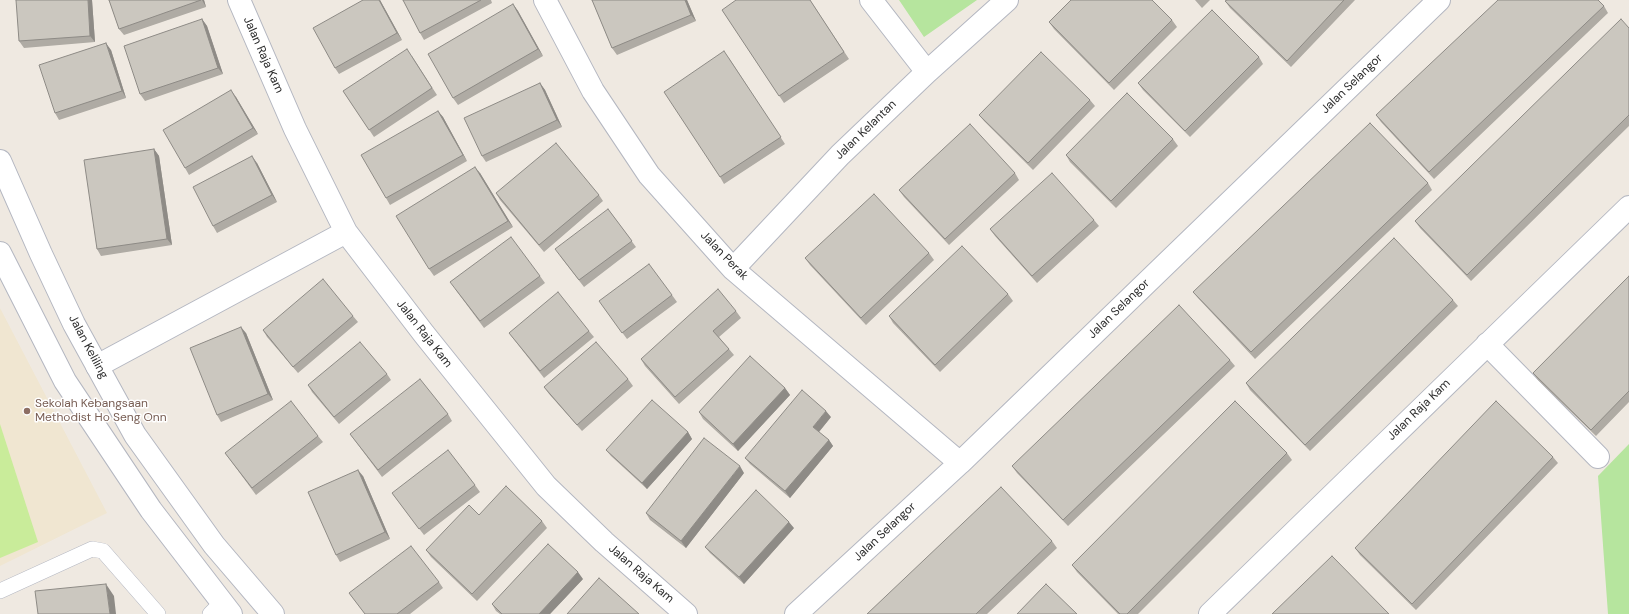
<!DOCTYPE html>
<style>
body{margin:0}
canvas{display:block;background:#efe9e1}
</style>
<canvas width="1629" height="614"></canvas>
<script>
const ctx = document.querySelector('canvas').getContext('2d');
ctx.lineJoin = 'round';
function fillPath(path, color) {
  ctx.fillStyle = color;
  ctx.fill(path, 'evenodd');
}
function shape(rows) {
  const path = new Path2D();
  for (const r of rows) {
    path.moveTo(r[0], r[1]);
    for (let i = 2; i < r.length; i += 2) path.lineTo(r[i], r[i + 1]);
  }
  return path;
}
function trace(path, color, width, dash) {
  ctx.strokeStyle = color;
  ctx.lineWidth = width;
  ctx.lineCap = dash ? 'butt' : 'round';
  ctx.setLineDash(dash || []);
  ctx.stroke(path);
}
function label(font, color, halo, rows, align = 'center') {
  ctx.font = font + ' "DM Sans",sans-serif';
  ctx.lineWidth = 3;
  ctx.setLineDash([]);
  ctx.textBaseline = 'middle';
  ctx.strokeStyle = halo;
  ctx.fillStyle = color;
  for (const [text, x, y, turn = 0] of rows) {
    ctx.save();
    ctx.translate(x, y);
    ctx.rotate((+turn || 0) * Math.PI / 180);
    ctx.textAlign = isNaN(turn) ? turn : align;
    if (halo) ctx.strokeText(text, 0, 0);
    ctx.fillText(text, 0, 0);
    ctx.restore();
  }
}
const education = shape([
 [0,308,107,513,0,566]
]);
const green = shape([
 [899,0,977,0,924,37],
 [1629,444,1629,614,1608,614,1598,476]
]);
const pitch = shape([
 [0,424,38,542,0,558]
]);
const lane = shape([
 [0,591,92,549,103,551,158,614],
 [210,614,221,603]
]);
const street = shape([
 [239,0,295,129,346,232,424,334,546,486,604,542,686,614],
 [545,0,593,91,649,175,733,269,960,463],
 [871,0,927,72],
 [733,269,840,155,927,72,1007,0],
 [1487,344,1598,457],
 [97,366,346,232],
 [796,614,960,463,1439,0],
 [1210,614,1629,207]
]);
const secondary = shape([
 [0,161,41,254,74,324,135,435,214,545,273,614],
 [0,253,65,381,151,510,231,614]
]);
const wall = shape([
 [92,0,95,42,24,48,19,41],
 [109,0,204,0,206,7,124,35,119,29],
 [380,0,402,40,339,74,335,68],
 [403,0,491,0,492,3,424,40,420,33],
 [592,0,687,0,696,21,617,55,612,48],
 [810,0,849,59,784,103,722,10],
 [1195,0,1210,0,1202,8],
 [1227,0,1355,0,1291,67,1230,8,1225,1],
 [513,4,518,11,543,56,458,105,453,98],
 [1604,6,1608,13,1434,179,1381,122,1376,115],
 [202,19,207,26,223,74,145,101,140,94],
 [1172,20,1177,27,1114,90,1054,29,1049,22],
 [1629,28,1629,126,1471,281,1420,228,1415,221],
 [111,50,126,98,59,120,55,113],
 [412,56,437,95,374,137,343,91],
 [1259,57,1263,64,1190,137,1143,90,1138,83],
 [729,58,785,144,724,184,720,177],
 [540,83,545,90,562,127,486,162,482,156],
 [236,97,258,134,189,175,185,168],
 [1090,100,1095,106,1033,170,984,121,979,115],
 [438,111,443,117,467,161,390,205,386,198],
 [1173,139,1178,146,1116,208,1070,162,1066,155],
 [154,149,159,156,172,245,101,256,97,249],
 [257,163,277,202,217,233,213,226],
 [480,173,513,227,434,276,429,269],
 [1015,173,1019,180,949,245,904,197,899,190],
 [1428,183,1432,190,1255,359,1198,298,1193,292],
 [496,193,599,195,603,201,544,252,500,200],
 [608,209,636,247,584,287,560,256],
 [1094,220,1099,226,1037,283,995,236,990,229],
 [929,253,934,260,866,325,810,265,805,258],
 [540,276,545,283,484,328,455,289],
 [1629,276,1629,402,1596,436,1538,380,1533,373],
 [1008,294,1013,301,940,372,893,323,889,316],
 [672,295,677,302,627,339,604,308],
 [1453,300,1458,306,1310,451,1250,390,1246,383],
 [736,311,741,318,719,337,734,355,679,404,645,366,641,359],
 [353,316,358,322,298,373,267,337,263,330],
 [589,331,594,337,544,378,509,333],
 [246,333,273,400,221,422,217,415],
 [1230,360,1235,366,1068,526,1017,473,1012,466],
 [387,374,391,380,339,424,312,392,308,385],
 [628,379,633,386,582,431,549,394,544,387],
 [785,388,790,395,738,451,703,419,699,412],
 [448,414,452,421,382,477,350,434],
 [831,417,819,432,829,440,833,446,790,498,750,464,745,458],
 [688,432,692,439,647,489,611,456,606,450],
 [318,436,323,442,256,495,225,453],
 [1287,453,1292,460,1138,614,1118,614,1077,572,1072,565],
 [1553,457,1558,463,1416,610,1360,555,1355,548],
 [744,473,686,548,650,520,646,513],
 [363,476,390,539,340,562,336,555],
 [475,485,480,492,424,535,392,493],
 [479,515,542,521,547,528,477,601,431,557,426,550],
 [794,528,744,584,710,553,705,547],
 [1052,541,1057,548,987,614,867,614],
 [583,579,550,614,500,614,496,611,492,604],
 [439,582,443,588,410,614,365,614,349,593]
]);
const shadedWall = shape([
 [88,0,92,0,95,42,90,36],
 [202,0,204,0,206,7],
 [379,0,380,0,402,40,397,33],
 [685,0,687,0,696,21,691,15],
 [513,4,518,11,543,56,538,49],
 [202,19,207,26,223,74,218,68],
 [106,43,111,50,126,98,122,91],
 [540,83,545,90,562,127,557,120],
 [231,90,236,97,258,134,253,128],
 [438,111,443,117,467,161,463,155],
 [154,149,159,156,172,245,167,239],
 [252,156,257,163,277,202,272,195],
 [475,167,480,173,513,227,508,221],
 [241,327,246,333,273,400,268,394],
 [785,388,790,395,738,451,733,444],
 [826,411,831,417,818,433,813,427],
 [688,432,692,439,647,489,642,483],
 [829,440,833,446,790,498,785,491],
 [740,466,744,473,686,548,681,541],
 [358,470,363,476,390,539,385,532],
 [789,522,794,528,744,584,739,577],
 [578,572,583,579,550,614,539,614],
 [106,584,114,596,116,614,110,614]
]);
const building = shape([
 [16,0,88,0,90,36,19,41,16,0],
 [109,0,201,0,119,29,109,0],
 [363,0,379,0,397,33,335,68,313,28,363,0],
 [403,0,481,0,420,33,403,0],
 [592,0,685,0,691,15,612,48,592,0],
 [736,0,810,0,844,52,779,96,722,10,736,0],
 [1071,0,1152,0,1172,20,1109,83,1049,22,1071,0],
 [1227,0,1344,0,1287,61,1225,1,1227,0],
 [1498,0,1598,0,1604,6,1429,172,1376,115,1498,0],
 [513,4,538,49,453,98,428,54,513,4],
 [1212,10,1259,57,1185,131,1138,83,1212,10],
 [202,19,218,68,140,94,124,46,202,19],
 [1621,19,1629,28,1629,115,1467,275,1415,221,1621,19],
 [106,43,122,91,55,113,39,65,106,43],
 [407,49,432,88,369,130,343,91,407,49],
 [724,51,781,137,720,177,664,92,724,51],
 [1041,52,1090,100,1028,163,979,115,1041,52],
 [540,83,557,120,482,156,464,118,540,83],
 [231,90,253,128,185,168,163,130,231,90],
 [1127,93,1173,139,1111,201,1066,155,1127,93],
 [438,111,463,155,386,198,361,155,438,111],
 [1370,123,1428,183,1251,352,1193,292,1370,123],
 [970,124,1015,173,945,239,899,190,970,124],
 [556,143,599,195,539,245,496,193,556,143],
 [154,149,167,239,97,249,84,160,154,149],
 [252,156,272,195,213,226,193,187,252,156],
 [475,167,508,221,429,269,396,216,475,167],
 [1052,173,1094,220,1032,276,990,229,1052,173],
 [874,194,929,253,861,318,805,258,874,194],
 [608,209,632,241,579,280,555,249,608,209],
 [511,237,540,276,480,321,450,282,511,237],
 [1394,238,1453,300,1305,445,1246,383,1394,238],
 [962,246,1008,294,935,365,889,316,962,246],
 [649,264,672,295,622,333,599,301,649,264],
 [1629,276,1629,391,1591,430,1533,373,1629,276],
 [323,279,353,316,293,367,263,330,323,279],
 [718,289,736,311,713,331,729,349,675,397,641,359,718,289],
 [558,292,589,331,540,371,509,333,558,292],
 [1179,305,1230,360,1063,520,1012,466,1179,305],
 [241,327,268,394,217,415,190,348,241,327],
 [360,342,387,374,334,417,308,385,360,342],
 [596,342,628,379,577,425,544,387,596,342],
 [750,356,785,388,733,444,699,412,750,356],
 [420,379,448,414,378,470,350,434,420,379],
 [802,390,826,411,813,427,829,440,785,491,745,458,802,390],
 [652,400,688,432,642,483,606,450,652,400],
 [291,401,318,436,252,488,225,453,291,401],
 [1235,401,1287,453,1127,614,1120,614,1072,565,1235,401],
 [1496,401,1553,457,1412,604,1355,548,1496,401],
 [704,438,740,466,681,541,646,513,704,438],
 [448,450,475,485,419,529,392,493,448,450],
 [358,470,385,532,336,555,308,492,358,470],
 [506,486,542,521,472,594,426,550,469,505,479,515,506,486],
 [1001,487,1052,541,976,614,867,614,1001,487],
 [756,490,789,522,739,577,705,547,756,490],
 [548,544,578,572,539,614,502,614,492,604,548,544],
 [411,546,439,582,397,614,365,614,349,593,411,546],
 [1332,556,1389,614,1272,614,1332,556],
 [599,578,639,614,567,614,599,578],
 [106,584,110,614,38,614,35,591,106,584],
 [1046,584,1077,614,1017,614,1046,584]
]);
const markers = [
 [27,411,4,"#8d6e63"]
];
const streetNames = [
 ["Jalan Raja Kam",263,55,66],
 ["Jalan Selangor",1352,84,-44],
 ["Jalan Kelantan",866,130,-44],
 ["Jalan Perak",724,256,46],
 ["Jalan Selangor",1119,309,-44],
 ["Jalan Raja Kam",424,334,52],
 ["Jalan Keliling",88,347,62],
 ["Jalan Raja Kam",1419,410,-44],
 ["Jalan Selangor",885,532,-43],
 ["Jalan Raja Kam",641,574,41]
];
const educationNames = [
 ["Sekolah Kebangsaan",35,404],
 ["Methodist Ho Seng Onn",35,418]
];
fillPath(education, '#f0e6d1');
fillPath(green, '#b6e59e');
fillPath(pitch, '#c9ec9a');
trace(lane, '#b4b7c1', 16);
trace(street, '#b4b7c1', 24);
trace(secondary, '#b4b7c1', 24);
trace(lane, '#fff', 15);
trace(street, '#fff', 22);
trace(secondary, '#fff', 22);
fillPath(wall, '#afaba4');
fillPath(shadedWall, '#8e8b86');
fillPath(building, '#cbc7bf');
trace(building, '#8e8b86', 1);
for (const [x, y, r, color] of markers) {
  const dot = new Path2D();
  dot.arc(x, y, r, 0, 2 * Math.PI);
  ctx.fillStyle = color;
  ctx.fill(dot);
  trace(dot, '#fff', 1.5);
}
label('12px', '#2e2e2e', '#fff', streetNames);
label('12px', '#785e54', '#fff', educationNames, 'left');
</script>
